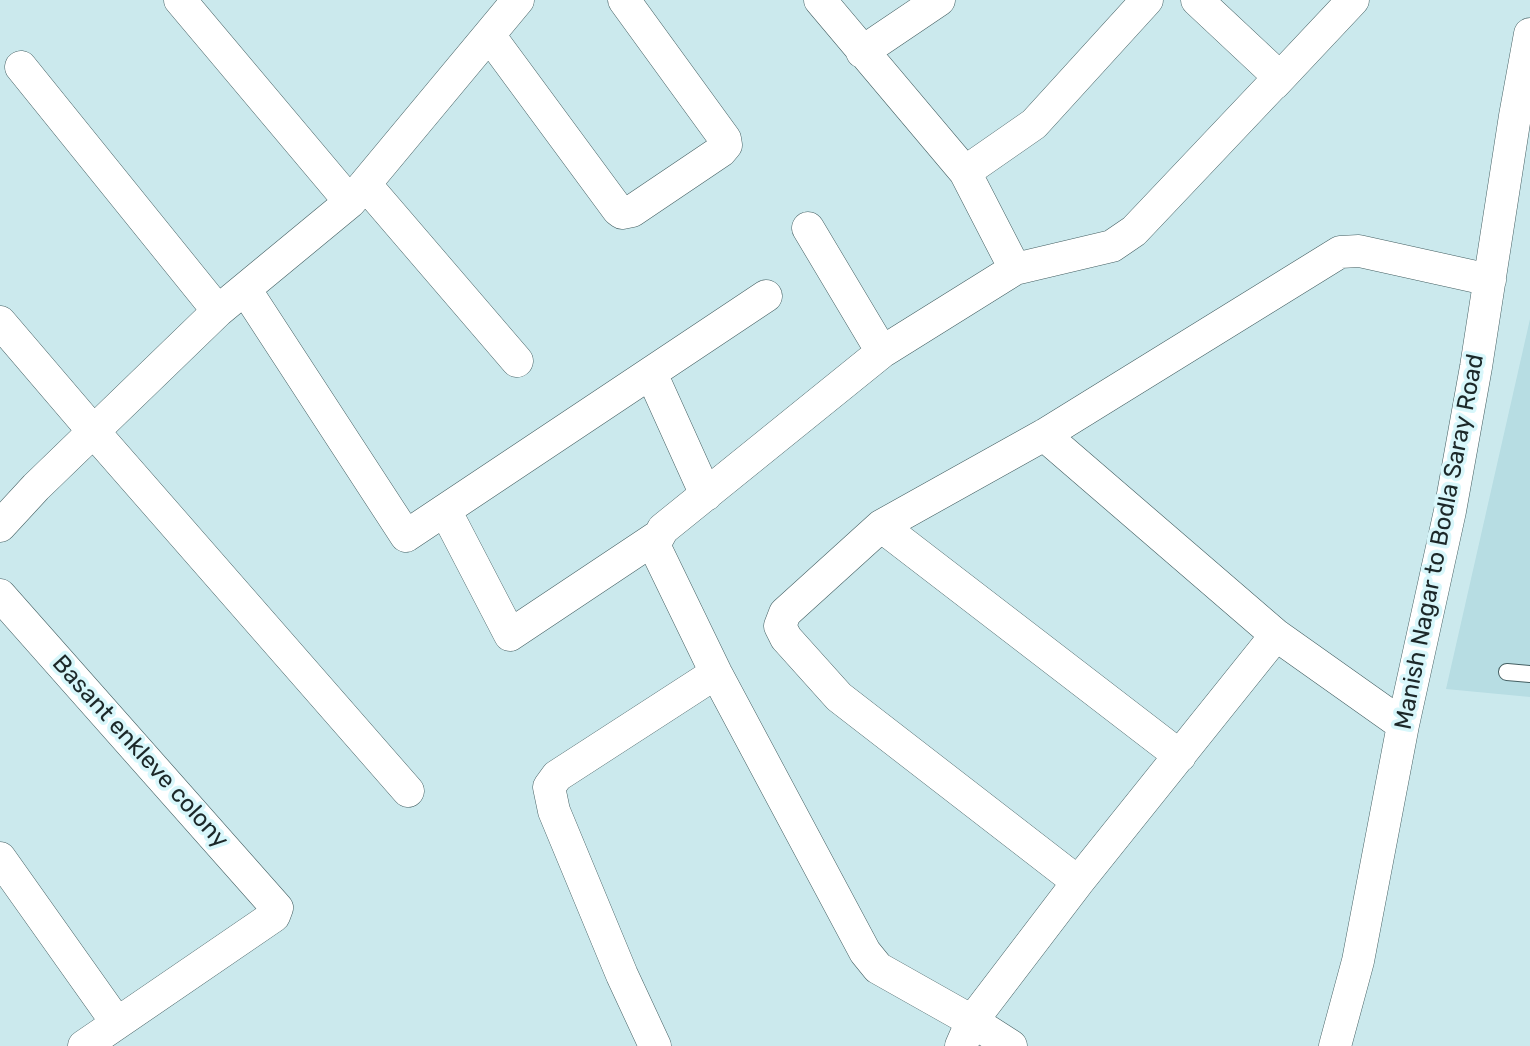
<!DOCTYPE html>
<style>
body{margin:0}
canvas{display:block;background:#cbe9ed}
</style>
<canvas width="1530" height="1046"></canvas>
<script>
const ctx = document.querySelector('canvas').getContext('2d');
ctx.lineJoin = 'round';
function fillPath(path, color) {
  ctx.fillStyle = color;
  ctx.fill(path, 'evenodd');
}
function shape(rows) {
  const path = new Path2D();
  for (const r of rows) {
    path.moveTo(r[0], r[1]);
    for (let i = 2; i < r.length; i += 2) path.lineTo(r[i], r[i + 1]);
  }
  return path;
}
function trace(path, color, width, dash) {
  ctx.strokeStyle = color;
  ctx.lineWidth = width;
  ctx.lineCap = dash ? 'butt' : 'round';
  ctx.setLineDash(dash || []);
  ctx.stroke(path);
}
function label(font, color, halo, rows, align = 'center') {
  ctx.font = font + ' Rubik,sans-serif';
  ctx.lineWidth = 7;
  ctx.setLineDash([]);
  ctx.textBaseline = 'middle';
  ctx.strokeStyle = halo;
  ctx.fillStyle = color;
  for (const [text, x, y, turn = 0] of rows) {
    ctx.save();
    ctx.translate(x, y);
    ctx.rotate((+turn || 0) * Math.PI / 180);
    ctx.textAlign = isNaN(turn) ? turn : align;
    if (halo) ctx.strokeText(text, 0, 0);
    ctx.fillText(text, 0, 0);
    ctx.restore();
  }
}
const built = shape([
 [1530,319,1530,697,1446,689]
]);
const service = shape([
 [1507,672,1530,674]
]);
const minor = shape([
 [180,0,350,202,518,0],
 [820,0,965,172,1034,124,1147,0],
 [489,35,618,210,622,213,632,211,721,151,726,145,725,139,624,0],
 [862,52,939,0],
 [21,67,218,311],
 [1274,84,1353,0],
 [965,172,1015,269],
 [365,184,517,361],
 [808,228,882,352],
 [245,289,406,536,766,296],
 [0,322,94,432,408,791],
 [651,373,706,495],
 [1044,435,1276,635,1403,725],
 [445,510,510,635,657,537],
 [0,526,36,487,218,311,350,202],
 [881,526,1180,756],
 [0,595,277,908,274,916,84,1046],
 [0,858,117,1023],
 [1078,882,839,697,786,638,780,626,785,613,881,526,1044,435,1340,252,1359,251,1490,280],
 [655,1046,622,975,554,811,549,787,557,776,716,673],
 [961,1046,972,1021,1078,882,1276,635],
 [1011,1046,972,1021,878,968,865,952,716,673,654,545,663,529,882,352,1015,269,1112,246,1134,231,1278,79,1276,74,1197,0],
 [1335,1046,1358,961,1403,725,1450,511,1476,367,1515,116,1530,34]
]);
const streetNames = [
 ["Manish Nagar to Bodla Saray Road",1440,542,-79],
 ["Basant enkleve colony",140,752,48]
];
fillPath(built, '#b7dde3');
trace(service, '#445f62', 18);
trace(minor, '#445f62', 33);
trace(service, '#fff', 16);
trace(minor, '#fff', 32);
label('24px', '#1c2829', '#d8f7fb', streetNames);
</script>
